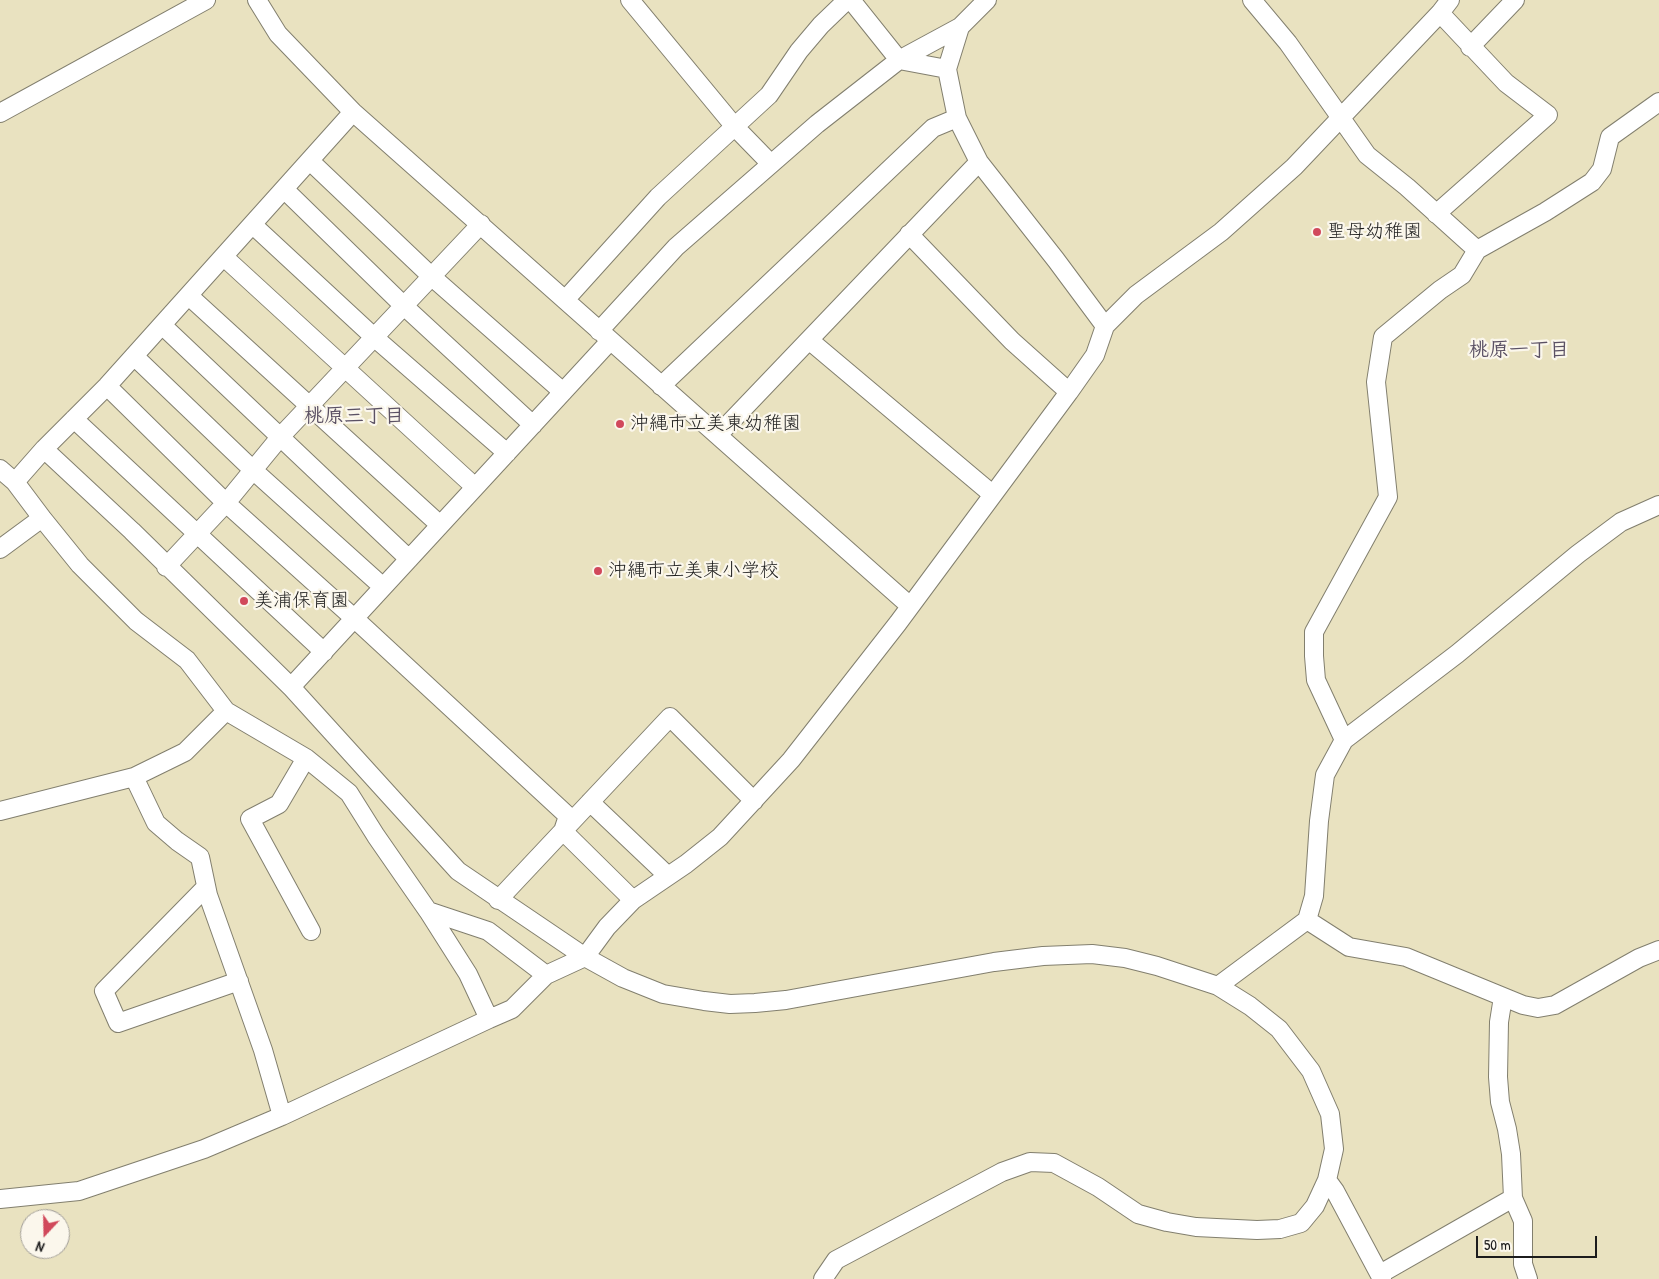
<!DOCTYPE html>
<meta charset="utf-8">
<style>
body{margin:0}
#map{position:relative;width:1659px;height:1279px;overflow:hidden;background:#e9e2c0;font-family:"Patrick Hand",sans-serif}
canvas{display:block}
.north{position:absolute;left:20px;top:1209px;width:50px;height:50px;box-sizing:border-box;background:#fbf7ec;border:1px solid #a29f99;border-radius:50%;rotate:201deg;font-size:14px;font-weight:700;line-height:20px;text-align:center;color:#1c1c1c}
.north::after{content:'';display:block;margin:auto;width:18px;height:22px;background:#d1495b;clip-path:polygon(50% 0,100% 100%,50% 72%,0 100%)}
.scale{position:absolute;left:1476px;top:1236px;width:121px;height:22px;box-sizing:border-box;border:2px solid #1c1c1c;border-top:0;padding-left:6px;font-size:15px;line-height:18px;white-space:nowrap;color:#1c1c1c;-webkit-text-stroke:4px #fbf7ec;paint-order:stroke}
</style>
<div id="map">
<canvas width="1659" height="1279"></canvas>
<div class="north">N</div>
<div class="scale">50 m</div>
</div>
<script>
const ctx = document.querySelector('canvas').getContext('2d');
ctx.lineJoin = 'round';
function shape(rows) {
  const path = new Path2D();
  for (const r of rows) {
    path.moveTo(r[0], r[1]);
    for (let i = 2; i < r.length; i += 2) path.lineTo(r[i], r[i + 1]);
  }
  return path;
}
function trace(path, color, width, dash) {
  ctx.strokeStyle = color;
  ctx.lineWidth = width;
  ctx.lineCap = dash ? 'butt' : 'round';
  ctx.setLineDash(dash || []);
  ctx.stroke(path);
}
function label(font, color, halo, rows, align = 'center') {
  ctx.font = font + ' "Patrick Hand","Klee One",sans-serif';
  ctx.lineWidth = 4.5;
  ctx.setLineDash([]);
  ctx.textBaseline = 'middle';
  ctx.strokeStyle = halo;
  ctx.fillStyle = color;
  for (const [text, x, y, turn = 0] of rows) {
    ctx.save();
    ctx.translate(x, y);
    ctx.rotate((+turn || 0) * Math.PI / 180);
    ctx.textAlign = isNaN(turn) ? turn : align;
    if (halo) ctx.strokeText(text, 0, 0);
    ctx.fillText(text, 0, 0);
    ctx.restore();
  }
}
const minor = shape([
 [257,0,278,34,353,112,909,605],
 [630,0,735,127,771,164],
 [851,0,899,60,960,27],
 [1252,0,1288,43,1367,155,1407,187,1477,250],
 [1470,47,1515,0],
 [0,113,206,0],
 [310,161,431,276,563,392],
 [285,190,404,306,533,425],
 [1436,214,1548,115,1506,83,1440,13],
 [253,225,375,338,507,453],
 [909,234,1012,341,1069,392],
 [224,257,475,487],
 [189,296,440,525],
 [565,300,658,197,769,95,799,51,821,25,847,0],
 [162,325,409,559],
 [1105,326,1136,295,1221,232,1294,167,1440,13,1450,0],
 [599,331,676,247,817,124,899,60,947,69],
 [809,340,992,494],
 [134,356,253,470,383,587],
 [107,386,226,503,355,619,568,816,563,831,633,900],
 [661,386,933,128,957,118],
 [74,419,324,652],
 [718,435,979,162],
 [44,449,132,531,291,687,458,871,585,957,623,978,663,994,704,1001,730,1004,755,1003,786,1000,994,962,1043,956,1092,954,1125,958,1157,966,1218,986,1250,1006,1279,1029,1311,1071,1330,1114,1334,1149,1327,1180,1315,1206,1301,1223,1280,1229,1257,1230,1196,1227,1167,1222,1138,1214,1098,1187,1054,1163,1030,1162,1002,1172,836,1260,823,1279],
 [0,469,15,482,42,518,80,565,136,621,187,660,226,711,306,758,349,793,376,836,428,911,468,974,489,1019],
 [15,482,44,449,107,386,353,112],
 [0,549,42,518],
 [166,567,226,503,281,436,481,224],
 [291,687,610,341],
 [1344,740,1316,680,1314,656,1314,632,1388,497,1376,382,1383,337,1440,290,1462,275,1477,250,1545,212,1592,182,1602,169,1610,137,1659,102],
 [306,758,279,804,250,819,311,931],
 [134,777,156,823,177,841,200,857,208,895,263,1050,282,1116],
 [590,802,668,876],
 [0,811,134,777,185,752,226,711],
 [206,887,104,991,118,1023,239,981],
 [498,900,670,717,754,801],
 [428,911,488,931,546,975],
 [1307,920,1349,947,1406,957,1523,1005,1538,1008,1555,1005,1639,958,1659,950],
 [1218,986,1307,920,1314,896,1319,821,1325,775,1344,740,1457,654,1578,554,1621,522,1659,505],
 [1327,1180,1335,1191,1382,1279],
 [1513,1198,1523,1221,1523,1264,1528,1279],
 [0,1199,79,1191,204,1149,282,1116,489,1019,512,1009,546,975,585,957,607,927,633,900,686,864,720,837,791,760,898,623,1069,392,1095,355,1105,326,1056,260,979,162,957,118,947,69,960,27,987,0],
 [1380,1274,1513,1198,1511,1154,1507,1129,1500,1102,1498,1077,1499,1022,1503,997]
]);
const markers = [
 [1317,232,5,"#d1495b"],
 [620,424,5,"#d1495b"],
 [598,571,5,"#d1495b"],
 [244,601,5,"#d1495b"]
];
const poiNames = [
 ["聖母幼稚園",1327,232],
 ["沖縄市立美東幼稚園",630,424],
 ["沖縄市立美東小学校",608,571],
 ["美浦保育園",254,601]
];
const neighbourhoodNames = [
 ["桃原一丁目",1519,351],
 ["桃原三丁目",354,417]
];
trace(minor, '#827f6e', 20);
trace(minor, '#fff', 18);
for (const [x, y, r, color] of markers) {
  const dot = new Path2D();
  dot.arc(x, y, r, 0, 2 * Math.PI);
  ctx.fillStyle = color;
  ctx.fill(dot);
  trace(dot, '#fbf7ec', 2);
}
label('19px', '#1c1c1c', '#fbf7ec', poiNames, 'left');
label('bold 20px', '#5b5164', '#fbf7ec', neighbourhoodNames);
</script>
